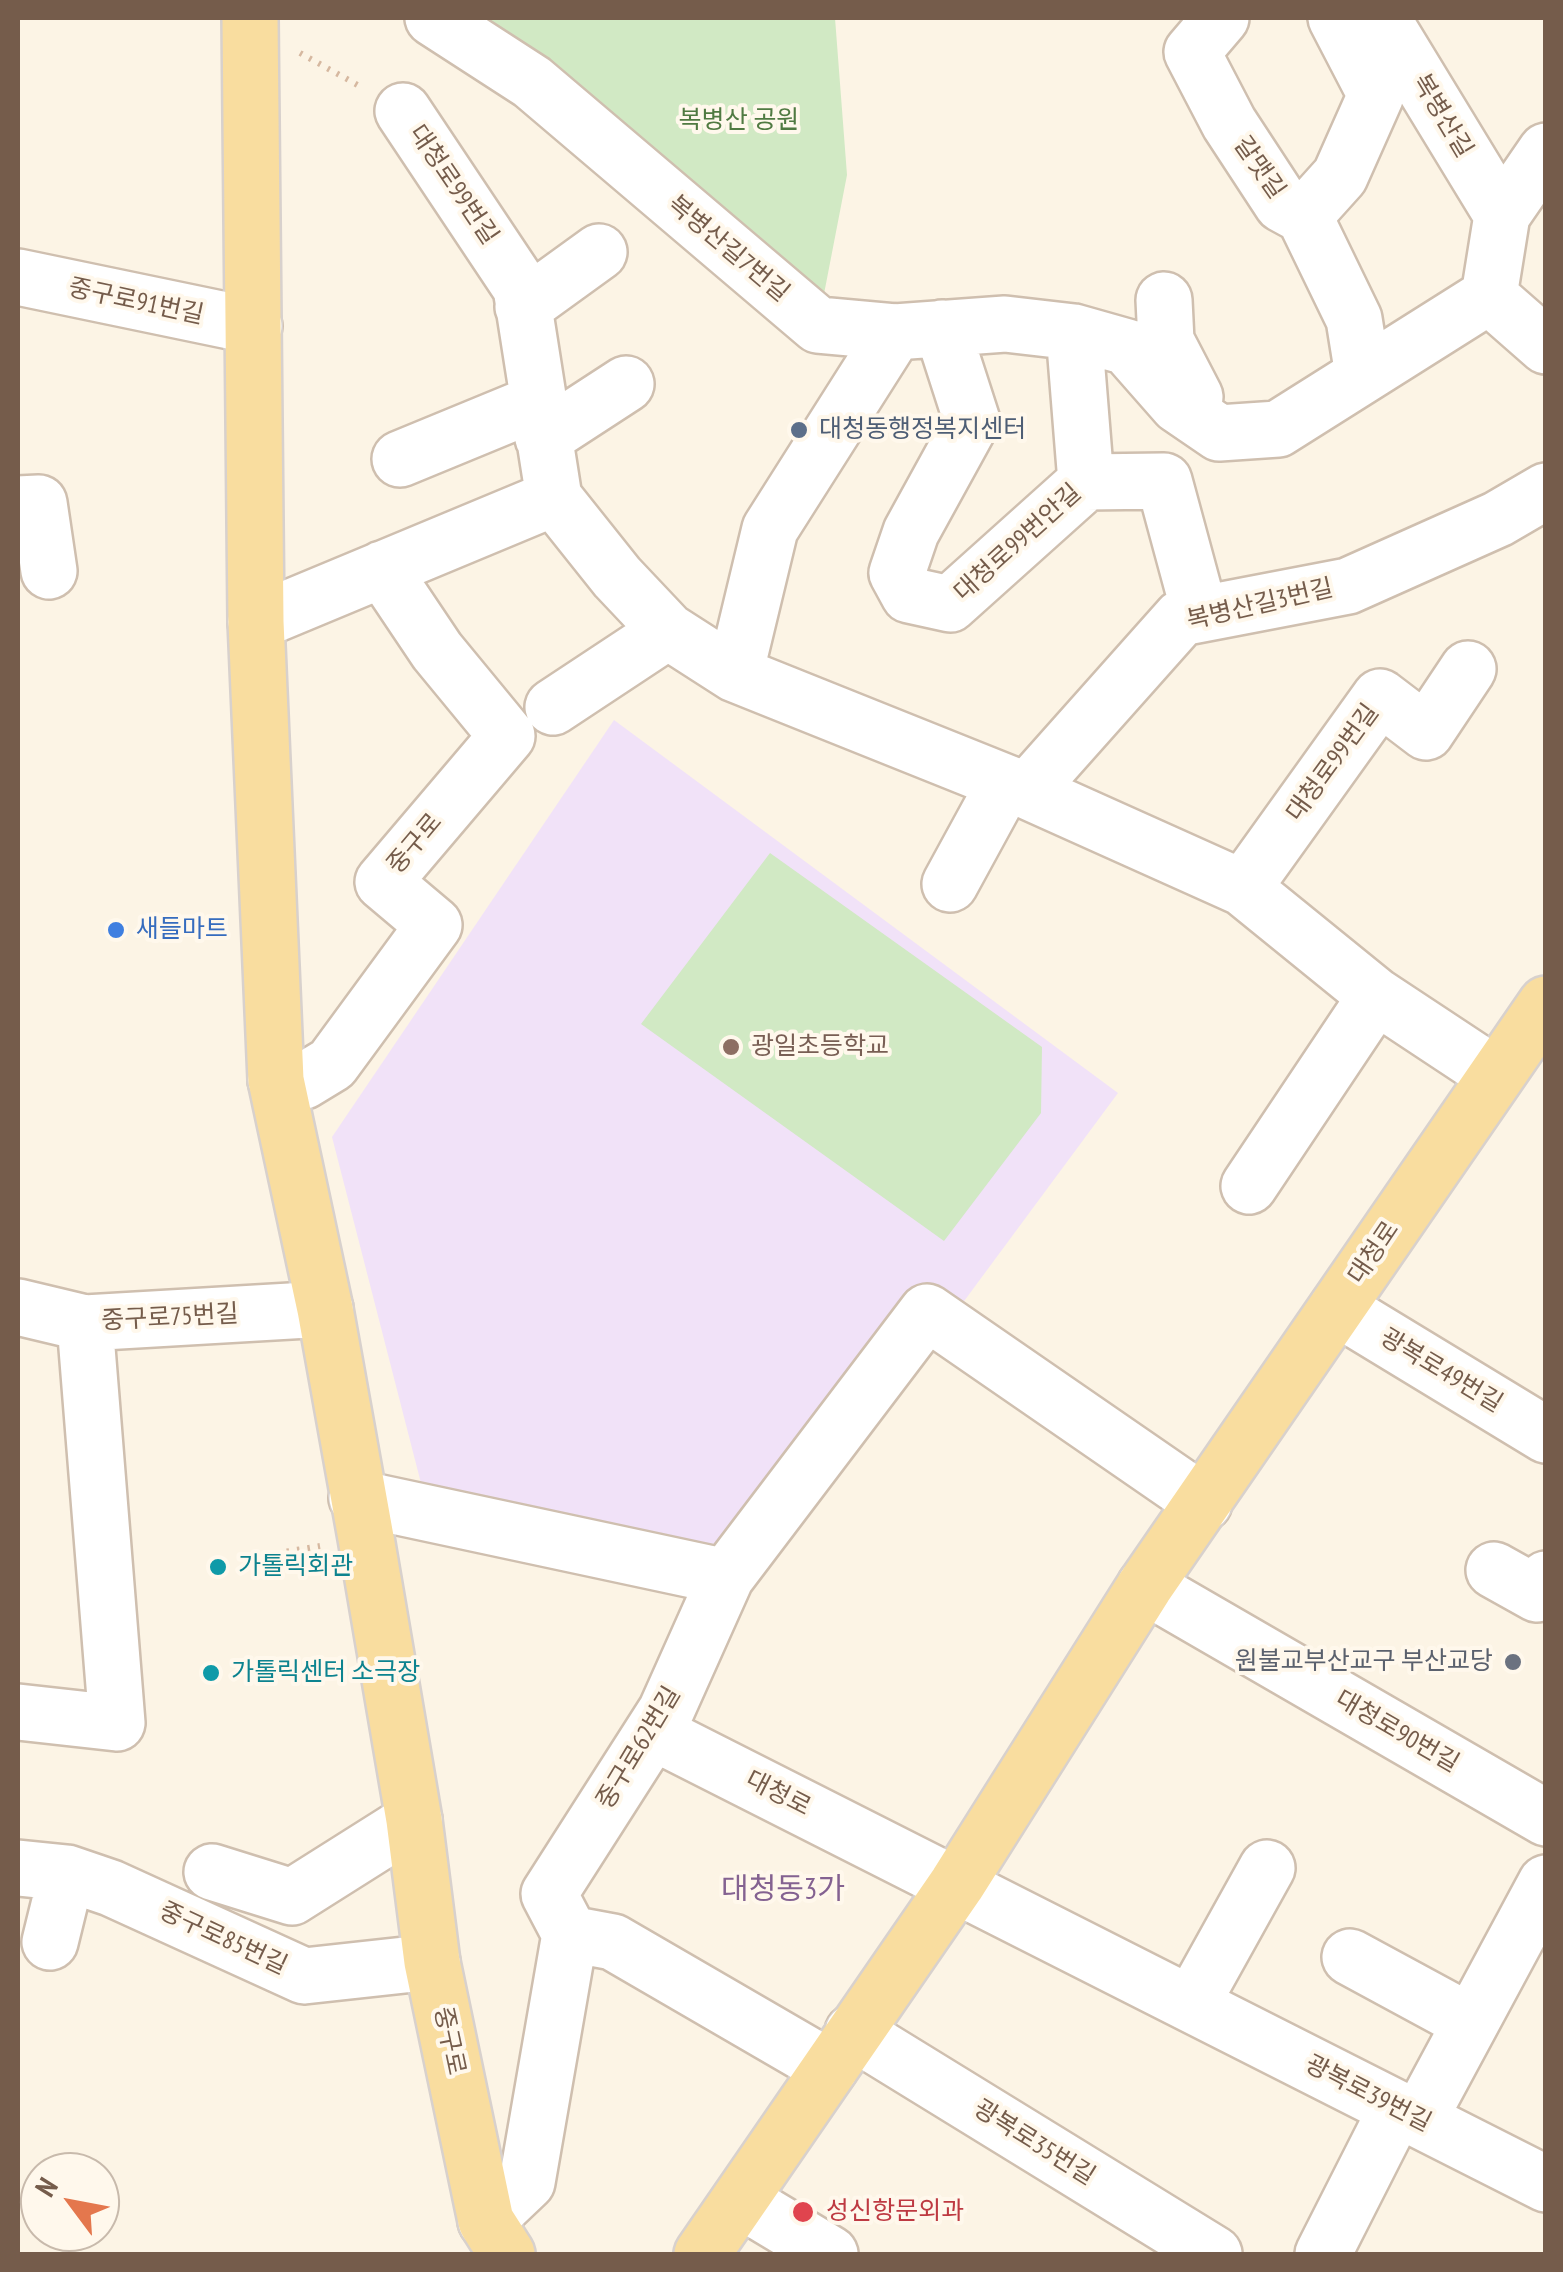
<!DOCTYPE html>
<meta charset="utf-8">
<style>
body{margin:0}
#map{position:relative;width:1563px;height:2272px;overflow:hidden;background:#fcf4e5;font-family:"PT Sans Narrow",sans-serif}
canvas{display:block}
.frame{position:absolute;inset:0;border:20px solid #755c4b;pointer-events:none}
.north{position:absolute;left:20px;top:2152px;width:100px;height:100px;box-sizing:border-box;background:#fff8ec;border:2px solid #c8baac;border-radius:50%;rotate:302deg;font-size:28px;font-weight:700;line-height:40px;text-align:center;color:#755c4b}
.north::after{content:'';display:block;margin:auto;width:35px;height:45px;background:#e4774d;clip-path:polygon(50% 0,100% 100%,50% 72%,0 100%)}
</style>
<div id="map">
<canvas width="1563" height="2272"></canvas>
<div class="frame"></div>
<div class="north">N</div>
</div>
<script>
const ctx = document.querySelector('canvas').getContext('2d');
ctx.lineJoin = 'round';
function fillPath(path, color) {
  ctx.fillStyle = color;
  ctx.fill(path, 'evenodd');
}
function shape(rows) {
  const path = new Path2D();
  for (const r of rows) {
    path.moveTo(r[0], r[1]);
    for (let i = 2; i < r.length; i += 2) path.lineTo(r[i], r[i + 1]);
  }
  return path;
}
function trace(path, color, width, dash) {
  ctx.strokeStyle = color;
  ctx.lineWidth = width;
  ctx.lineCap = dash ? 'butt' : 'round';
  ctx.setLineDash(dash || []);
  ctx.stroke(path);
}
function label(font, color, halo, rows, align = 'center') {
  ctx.font = font + ' "PT Sans Narrow","Noto Sans KR",sans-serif';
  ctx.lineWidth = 8;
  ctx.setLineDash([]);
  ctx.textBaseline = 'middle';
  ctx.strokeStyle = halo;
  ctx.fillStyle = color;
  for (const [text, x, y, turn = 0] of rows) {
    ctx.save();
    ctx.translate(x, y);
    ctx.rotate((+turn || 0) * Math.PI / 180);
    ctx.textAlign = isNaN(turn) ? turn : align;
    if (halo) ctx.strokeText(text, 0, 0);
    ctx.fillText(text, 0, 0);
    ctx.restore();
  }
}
const education = shape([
 [614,720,1118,1093,956,1312,722,1555,423,1491,332,1137]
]);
const green = shape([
 [434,18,835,18,847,175,818,325],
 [770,853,1042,1047,1041,1113,944,1241,641,1024]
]);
const path = shape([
 [300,53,363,88],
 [266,1555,320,1546]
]);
const minor = shape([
 [433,18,532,82,818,325,895,332,1005,324,1074,332,1127,347,1178,405,1219,433,1278,429,1489,296],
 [1221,18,1192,52,1229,123,1282,204,1304,216,1354,319,1363,375],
 [1382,18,1502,215],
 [403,111,521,288,554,498,617,577,668,631,735,674,1027,791,1243,888,1376,996,1494,1074],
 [1304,216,1340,176,1376,95,1336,18],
 [18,277,254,326],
 [1489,296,1502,215,1546,151],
 [1489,296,1546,346],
 [1164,300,1166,341,1195,397],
 [523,307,599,252],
 [942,328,972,421,911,532,897,573,909,595,950,604,1086,482,1164,481,1200,614],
 [1074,332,1086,482],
 [543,438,626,384],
 [400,459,536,403],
 [18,504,39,503,49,571],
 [256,622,554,498],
 [735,674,770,529,895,332],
 [553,707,668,631],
 [1027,791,1181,618,1348,586,1498,519,1546,491],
 [950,884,1004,785],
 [1243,888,1380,697,1426,732,1468,669],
 [276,1080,304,1081,332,1064,434,925,383,882,507,736,437,651,382,569],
 [1249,1186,1376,996],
 [18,1307,85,1323,325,1309],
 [1337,1308,1546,1435],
 [357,1498,726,1577],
 [1494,1570,1537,1594,1546,1579],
 [1145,1586,1546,1818],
 [18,1712,117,1723,85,1323],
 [653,1732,1546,2184],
 [18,1868,67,1873,111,1888,304,1976,432,1962],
 [212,1872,292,1897,414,1820],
 [570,1934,613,1942,830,2068],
 [50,1942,67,1873],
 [1350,1957,1470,2022],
 [1192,2003,1267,1868],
 [853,2032,1214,2254],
 [1419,2119,1546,1883],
 [740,2200,830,2254],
 [486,2221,527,2182,570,1934,549,1894,666,1711,726,1577,927,1312,1204,1503],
 [1323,2254,1396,2110]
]);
const major = shape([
 [250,18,256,622,276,1080,325,1309,366,1538,414,1820,432,1962,486,2221,507,2254],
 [702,2254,957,1884,1145,1586,1546,1004]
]);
const markers = [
 [799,430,10,"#5c6f8a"],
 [116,930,10,"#3f7fe0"],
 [731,1047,10,"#8d6e63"],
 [218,1567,10,"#0f9aa8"],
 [1513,1662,10,"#6b7280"],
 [211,1673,10,"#0f9aa8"],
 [803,2212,12,"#e0444e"]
];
const streetNames = [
 ["복병산길",1442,116,59],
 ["갈맷길",1259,168,55],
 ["대청로99번길",453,185,56],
 ["복병산길7번길",728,249,40],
 ["중구로91번길",136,302,12],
 ["대청로99번안길",1018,543,-42],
 ["복병산길3번길",1260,605,-13],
 ["대청로99번길",1333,763,-54],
 ["중구로",415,844,-50],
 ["대청로",1374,1253,-56],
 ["중구로75번길",170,1318,-3],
 ["광복로49번길",1441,1371,31],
 ["대청로90번길",1397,1732,30],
 ["중구로62번길",639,1748,-59],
 ["대청로",778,1794,27],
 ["중구로85번길",223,1939,25],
 ["중구로",449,2041,78],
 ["광복로39번길",1368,2094,27],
 ["광복로35번길",1034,2143,32]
];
const parkNames = [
 ["복병산 공원",739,121]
];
const serviceNames = [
 ["대청동행정복지센터",819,430]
];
const shopNames = [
 ["새들마트",136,930]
];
const educationNames = [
 ["광일초등학교",751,1047]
];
const cultureNames = [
 ["가톨릭회관",238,1567],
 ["가톨릭센터 소극장",231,1673]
];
const worshipNames = [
 ["원불교부산교구 부산교당",1493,1662]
];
const healthNames = [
 ["성신항문외과",826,2212]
];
const quarterNames = [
 ["대청동3가",783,1890]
];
fillPath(education, '#f1e2f8');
fillPath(green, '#d1e9c4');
trace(minor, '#cfbfaf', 60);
trace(major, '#d8d1cd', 60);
trace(path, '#d6b8a0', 6, [2.5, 8]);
trace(minor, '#fff', 55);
trace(major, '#f9dd9f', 55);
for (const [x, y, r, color] of markers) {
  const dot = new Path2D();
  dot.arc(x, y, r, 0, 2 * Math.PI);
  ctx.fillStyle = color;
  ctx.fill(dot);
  trace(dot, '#fff8ec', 4);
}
label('25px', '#755c4b', '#fff8ec', streetNames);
label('25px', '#507a42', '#fff8ec', parkNames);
label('25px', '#4e5e75', '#fff8ec', serviceNames, 'left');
label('25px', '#366cbe', '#fff8ec', shopNames, 'left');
label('25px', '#785e54', '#fff8ec', educationNames, 'left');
label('25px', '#0d838f', '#fff8ec', cultureNames, 'left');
label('25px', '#5b616d', '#fff8ec', worshipNames, 'right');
label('25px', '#be3a42', '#fff8ec', healthNames, 'left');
label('30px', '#846291', '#fff8ec', quarterNames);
</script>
